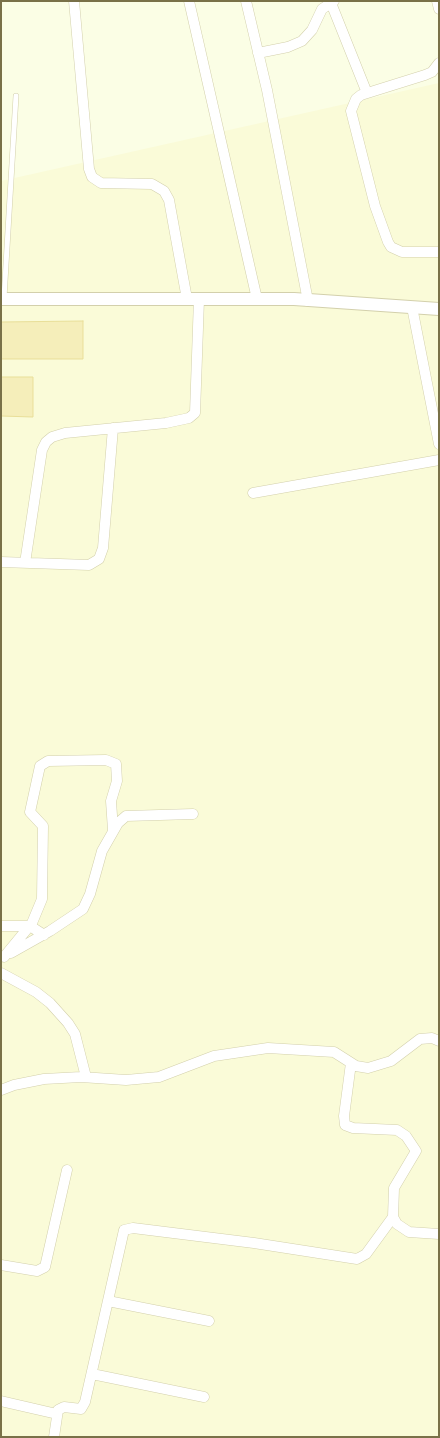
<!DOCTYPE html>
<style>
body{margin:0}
#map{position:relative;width:440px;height:1438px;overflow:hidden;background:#fbfee5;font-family:Cabin,sans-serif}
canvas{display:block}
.frame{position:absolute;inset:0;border:2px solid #797148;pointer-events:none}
</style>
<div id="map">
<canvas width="440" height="1438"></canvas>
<div class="frame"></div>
</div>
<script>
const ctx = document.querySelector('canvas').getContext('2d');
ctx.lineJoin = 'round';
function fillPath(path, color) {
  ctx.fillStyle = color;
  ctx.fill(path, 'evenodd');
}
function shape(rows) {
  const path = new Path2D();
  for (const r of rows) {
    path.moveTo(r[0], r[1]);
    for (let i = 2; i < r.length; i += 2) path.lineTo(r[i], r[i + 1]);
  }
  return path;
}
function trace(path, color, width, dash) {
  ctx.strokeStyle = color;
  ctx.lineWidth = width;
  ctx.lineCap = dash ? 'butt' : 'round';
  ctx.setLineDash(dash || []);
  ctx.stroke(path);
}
const residential = shape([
 [439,83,439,1437,1,1437,1,181]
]);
const building = shape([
 [83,321,83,359,1,359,1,322,83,321],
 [1,377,33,377,33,417,1,416,1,377]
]);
const service = shape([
 [4,298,16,96]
]);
const minor = shape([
 [74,1,89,169,92,177,101,183,152,184,164,191,169,200,187,299],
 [189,1,257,299],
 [246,1,267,90,308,301],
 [437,1,439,9],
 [331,3,367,93],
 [258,53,288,47,302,41,312,30,322,9,334,1],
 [439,63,432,72,425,75,361,95,356,99,351,111,375,206,388,242,391,247,402,252,439,252],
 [412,307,439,444],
 [253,493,439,460],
 [1,562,89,565,99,559,103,548,113,428],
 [25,563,42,450,46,442,52,437,65,433,166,423,189,418,195,413,199,299],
 [1,926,30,926,44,935],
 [11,953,50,931,83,909,90,894,102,851,118,823,126,816,193,814],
 [4,957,32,923,42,899,43,826,30,812,40,766,48,761,106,760,116,764,117,781,111,801,113,830],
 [1,973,36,992,50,1003,68,1023,75,1034,86,1077],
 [351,1063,344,1116,345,1125,353,1128,397,1130,406,1136,416,1151,394,1188,393,1217,397,1224,409,1232,439,1234],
 [1,1090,14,1085,44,1079,81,1077,126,1080,159,1077,214,1056,268,1048,334,1052,356,1066,368,1068,391,1061,420,1039,432,1038,439,1041],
 [1,1265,37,1271,45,1267,67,1170],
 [108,1301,209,1321],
 [92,1374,204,1397],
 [1,1401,57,1414],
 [54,1437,58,1410,64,1407,81,1409,85,1402,124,1230,133,1228,254,1243,357,1259,366,1254,393,1217]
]);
const tertiary = shape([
 [1,299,294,299,439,309]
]);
fillPath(residential, '#fafbd8');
fillPath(building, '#f5eeba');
trace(building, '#e9df99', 1);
trace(service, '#d3d0ac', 6);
trace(minor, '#d3d0ac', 11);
trace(tertiary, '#d3d0ac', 14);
trace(service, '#fff', 5);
trace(minor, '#fff', 10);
trace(tertiary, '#fff', 12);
</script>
